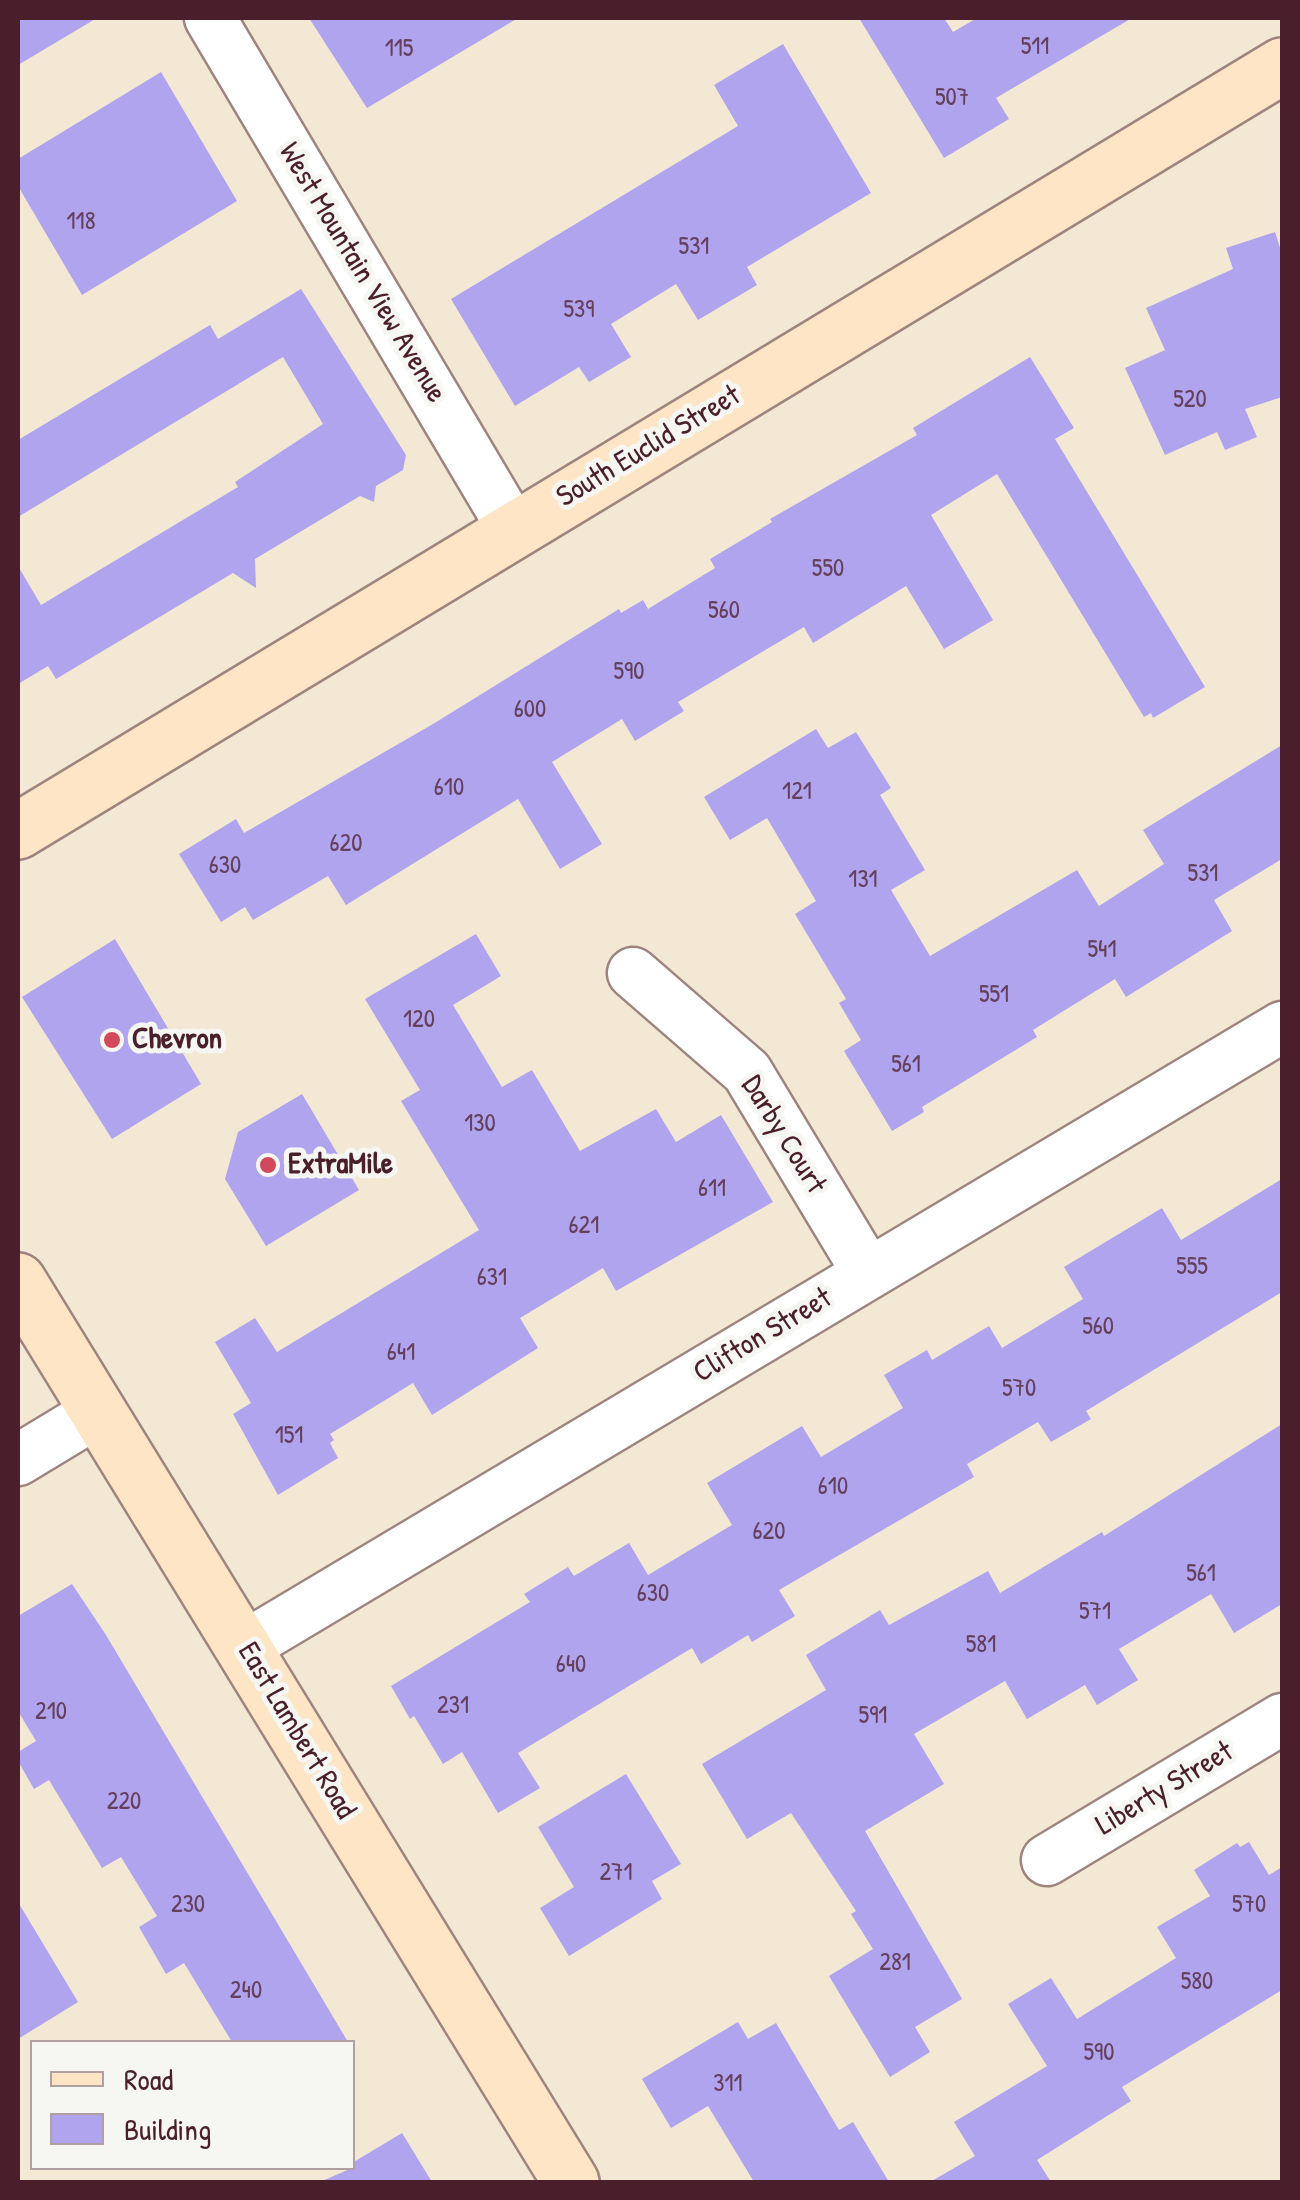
<!DOCTYPE html>
<style>
body{margin:0}
#map{position:relative;width:1300px;height:2200px;overflow:hidden;background:#f2e8d3;font-family:"Patrick Hand",sans-serif}
canvas{display:block}
.frame{position:absolute;inset:0;border:20px solid #4a1f2b;pointer-events:none}
.legend{position:absolute;left:30px;top:2040px;width:325px;height:130px;box-sizing:border-box;background:#f6f6f2;border:2px solid #b1a0a2;margin:0;padding:12px 18px;list-style:none;font-size:30px;color:#4a1f2b}
.legend li{display:flex;align-items:center;gap:20px;height:50px}
.legend b{width:50px;border:2px solid #b1a0a2}
</style>
<div id="map">
<canvas width="1300" height="2200"></canvas>
<div class="frame"></div>
<ul class="legend">
<li><b style="height:12px;background:#fde5c5"></b>Road</li>
<li><b style="height:28px;background:#b1a4ef"></b>Building</li>
</ul>
</div>
<script>
const ctx = document.querySelector('canvas').getContext('2d');
ctx.lineJoin = 'round';
function fillPath(path, color) {
  ctx.fillStyle = color;
  ctx.fill(path, 'evenodd');
}
function shape(rows) {
  const path = new Path2D();
  for (const r of rows) {
    path.moveTo(r[0], r[1]);
    for (let i = 2; i < r.length; i += 2) path.lineTo(r[i], r[i + 1]);
  }
  return path;
}
function trace(path, color, width, dash) {
  ctx.strokeStyle = color;
  ctx.lineWidth = width;
  ctx.lineCap = dash ? 'butt' : 'round';
  ctx.setLineDash(dash || []);
  ctx.stroke(path);
}
function label(font, color, halo, rows, align = 'center') {
  ctx.font = font + ' "Patrick Hand",sans-serif';
  ctx.lineWidth = 10;
  ctx.setLineDash([]);
  ctx.textBaseline = 'middle';
  ctx.strokeStyle = halo;
  ctx.fillStyle = color;
  for (const [text, x, y, turn = 0] of rows) {
    ctx.save();
    ctx.translate(x, y);
    ctx.rotate((+turn || 0) * Math.PI / 180);
    ctx.textAlign = isNaN(turn) ? turn : align;
    if (halo) ctx.strokeText(text, 0, 0);
    ctx.fillText(text, 0, 0);
    ctx.restore();
  }
}
const building = shape([
 [18,18,97,18,18,65],
 [309,18,518,18,367,108],
 [859,18,944,18,953,32,977,18,1132,18,996,98,1009,119,944,158],
 [783,44,871,193,747,267,757,285,698,320,676,284,611,324,631,357,589,382,579,367,515,406,451,299,738,126,714,85],
 [161,72,237,201,82,295,18,186,18,159],
 [1275,232,1282,254,1282,397,1245,409,1257,437,1225,450,1217,432,1165,455,1125,368,1165,350,1146,308,1233,269,1226,248],
 [301,289,406,455,403,470,376,486,374,502,360,496,255,559,256,588,233,573,56,679,48,666,18,684,18,566,41,605,238,487,235,482,323,424,283,357,18,517,18,440,210,325,218,339],
 [1030,357,1074,428,1055,439,1205,687,1153,718,1151,713,1144,717,997,474,931,515,993,620,944,649,906,586,813,643,804,627,678,702,684,711,635,741,622,719,552,762,602,844,560,869,518,799,346,905,328,876,253,920,245,907,221,922,179,854,236,819,244,833,433,724,619,609,621,613,643,600,648,609,715,568,710,559,772,522,770,519,917,435,913,428],
 [816,729,828,748,856,732,891,788,880,795,925,870,891,890,930,956,1077,870,1099,906,1164,864,1143,830,1282,745,1282,859,1214,900,1232,931,1126,997,1115,979,1033,1030,1037,1037,922,1107,924,1112,892,1131,844,1051,861,1040,839,1003,846,999,795,914,816,901,767,818,730,840,704,797],
 [476,934,501,976,453,1005,502,1087,532,1070,580,1151,656,1109,676,1142,721,1115,773,1202,616,1291,603,1268,520,1318,538,1348,432,1415,413,1383,330,1434,334,1440,330,1443,338,1458,278,1495,233,1414,251,1403,215,1342,255,1318,277,1352,479,1230,401,1101,420,1090,365,999],
 [115,939,201,1084,112,1139,22,997],
 [302,1094,359,1190,266,1246,225,1179,238,1132],
 [1282,1179,1282,1292,1086,1411,1091,1419,1051,1442,1038,1422,967,1464,974,1477,779,1590,795,1616,752,1642,748,1635,701,1664,692,1648,518,1753,540,1788,498,1813,462,1752,443,1764,414,1716,410,1719,391,1686,530,1602,524,1594,568,1567,574,1576,629,1543,648,1575,732,1525,707,1483,802,1426,821,1457,903,1408,884,1375,927,1350,932,1360,989,1326,1002,1348,1083,1299,1064,1267,1162,1208,1181,1240],
 [1282,1424,1282,1604,1234,1633,1211,1594,1119,1649,1138,1680,1097,1705,1085,1685,1027,1719,1005,1681,914,1734,944,1784,865,1831,962,1999,915,2027,930,2052,890,2077,829,1976,873,1949,851,1914,856,1911,791,1813,747,1839,702,1764,826,1690,806,1655,880,1610,889,1625,988,1571,1000,1593,1102,1532,1104,1536],
 [72,1584,106,1635,348,2042,232,2042,184,1963,166,1974,139,1927,157,1916,121,1857,102,1868,49,1780,34,1789,18,1761,18,1752,36,1741,18,1711,18,1616],
 [626,1774,681,1864,652,1881,662,1899,569,1956,540,1908,574,1887,538,1827],
 [1249,1842,1269,1875,1282,1867,1282,1990,1122,2087,1131,2101,1037,2160,1051,2182,930,2182,975,2156,954,2122,1047,2066,1008,2004,1051,1978,1077,2019,1176,1958,1157,1927,1210,1896,1194,1870,1237,1843,1240,1847],
 [18,1902,78,2002,18,2039],
 [738,2022,748,2039,776,2023,839,2130,853,2122,889,2182,754,2182,708,2106,671,2128,642,2079],
 [402,2133,432,2182,320,2182,352,2168,352,2163]
]);
const minor = shape([
 [210,18,513,529],
 [633,973,747,1072,868,1273],
 [18,1460,99,1411],
 [245,1646,1282,1027],
 [1047,1860,1282,1719]
]);
const secondary = shape([
 [18,831,1282,66],
 [18,1281,571,2182]
]);
const markers = [
 [112,1040,10,"#d1495b"],
 [268,1165,10,"#d1495b"]
];
const numberNames = [
 ["511",1035,47],
 ["115",399,49],
 ["507",952,98],
 ["118",81,222],
 ["531",694,247],
 ["539",579,310],
 ["520",1190,400],
 ["550",828,569],
 ["560",724,611],
 ["590",629,672],
 ["600",530,710],
 ["610",449,788],
 ["121",797,792],
 ["620",346,844],
 ["630",225,866],
 ["531",1203,874],
 ["131",863,880],
 ["541",1102,950],
 ["551",994,995],
 ["120",419,1020],
 ["561",906,1065],
 ["130",480,1124],
 ["611",712,1189],
 ["621",584,1226],
 ["555",1192,1267],
 ["631",492,1278],
 ["560",1098,1327],
 ["641",401,1353],
 ["570",1019,1389],
 ["151",289,1436],
 ["610",833,1487],
 ["620",769,1532],
 ["561",1201,1574],
 ["630",653,1594],
 ["571",1095,1612],
 ["581",981,1645],
 ["640",571,1665],
 ["231",453,1706],
 ["210",51,1712],
 ["591",873,1716],
 ["220",124,1802],
 ["271",616,1873],
 ["230",188,1905],
 ["570",1249,1905],
 ["281",895,1963],
 ["580",1197,1982],
 ["240",246,1991],
 ["590",1099,2053],
 ["311",728,2084]
];
const streetNames = [
 ["West Mountain View Avenue",362,273,59],
 ["South Euclid Street",649,447,-31],
 ["Darby Court",783,1135,58],
 ["Clifton Street",763,1336,-31],
 ["East Lambert Road",296,1731,59],
 ["Liberty Street",1165,1789,-31]
];
const poiNames = [
 ["Chevron",132,1040],
 ["ExtraMile",288,1165]
];
fillPath(building, '#b1a4ef');
trace(minor, '#9e847f', 55);
trace(secondary, '#9e847f', 60);
trace(minor, '#fff', 50);
trace(secondary, '#fde5c5', 55);
for (const [x, y, r, color] of markers) {
  const dot = new Path2D();
  dot.arc(x, y, r, 0, 2 * Math.PI);
  ctx.fillStyle = color;
  ctx.fill(dot);
  trace(dot, '#f6f6f2', 4);
}
label('25px', '#64405c', null, numberNames);
label('30px', '#4a1f2b', '#f6f6f2', streetNames);
label('bold 30px', '#4a1f2b', '#f6f6f2', poiNames, 'left');
</script>
